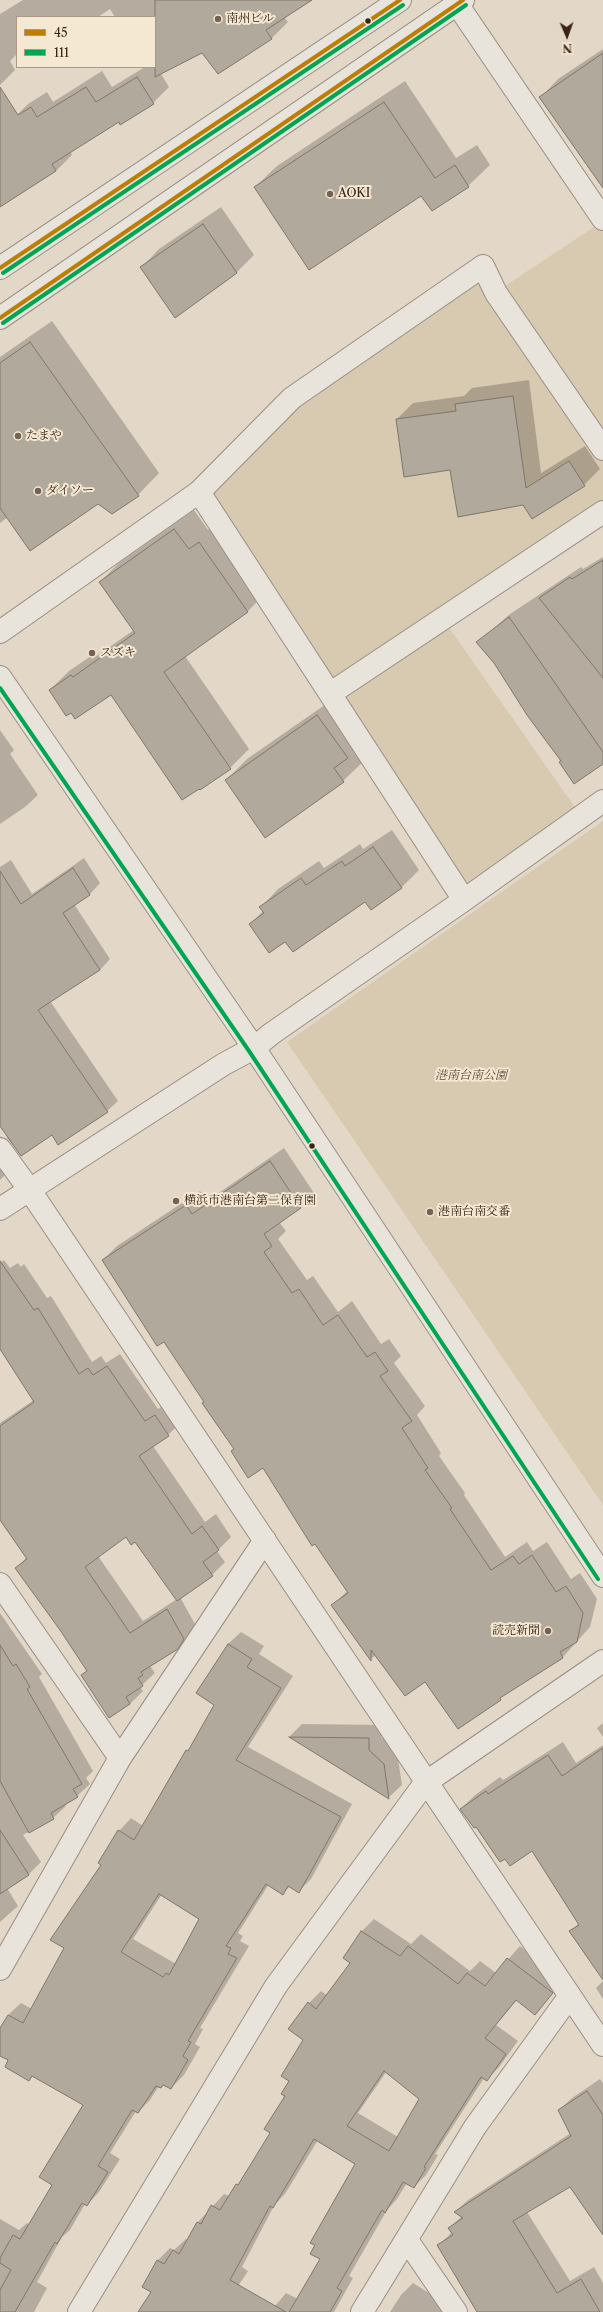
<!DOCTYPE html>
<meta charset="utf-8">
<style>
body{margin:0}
#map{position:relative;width:603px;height:2312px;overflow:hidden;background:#e3d8c7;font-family:"Libre Caslon Text",serif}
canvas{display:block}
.legend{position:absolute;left:16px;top:16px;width:140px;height:52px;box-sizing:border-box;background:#f4e8d3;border:1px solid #aa9987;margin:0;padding:5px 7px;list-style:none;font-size:12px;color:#3a2214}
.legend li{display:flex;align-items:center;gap:8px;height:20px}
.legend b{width:20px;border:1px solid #aa9987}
.north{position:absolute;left:547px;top:16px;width:40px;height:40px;-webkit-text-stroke:3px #f4e8d3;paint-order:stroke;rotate:178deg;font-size:11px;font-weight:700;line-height:16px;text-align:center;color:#3a2214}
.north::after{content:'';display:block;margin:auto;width:14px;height:18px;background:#3a2214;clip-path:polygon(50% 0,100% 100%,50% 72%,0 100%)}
</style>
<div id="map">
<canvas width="603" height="2312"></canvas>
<ul class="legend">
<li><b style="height:5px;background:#be7e06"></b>45</li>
<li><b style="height:5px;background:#00a651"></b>111</li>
</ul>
<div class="north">N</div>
</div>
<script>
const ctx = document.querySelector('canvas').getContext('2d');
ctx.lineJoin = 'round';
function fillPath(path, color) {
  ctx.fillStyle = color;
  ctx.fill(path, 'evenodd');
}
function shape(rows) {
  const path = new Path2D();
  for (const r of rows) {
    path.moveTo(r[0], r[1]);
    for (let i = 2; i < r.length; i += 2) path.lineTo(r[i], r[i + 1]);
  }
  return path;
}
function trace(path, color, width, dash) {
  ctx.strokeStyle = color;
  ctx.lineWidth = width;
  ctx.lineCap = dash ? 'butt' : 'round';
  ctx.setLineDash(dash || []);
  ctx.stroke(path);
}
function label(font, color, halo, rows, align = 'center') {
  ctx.font = font + ' "Libre Caslon Text","Noto Serif JP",serif';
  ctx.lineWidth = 4;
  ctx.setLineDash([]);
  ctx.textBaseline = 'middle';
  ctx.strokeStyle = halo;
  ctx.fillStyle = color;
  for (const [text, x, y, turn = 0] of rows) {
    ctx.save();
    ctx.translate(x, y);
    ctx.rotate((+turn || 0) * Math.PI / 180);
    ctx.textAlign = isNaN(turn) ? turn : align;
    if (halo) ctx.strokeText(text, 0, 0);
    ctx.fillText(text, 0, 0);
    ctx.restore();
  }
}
const green = shape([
 [603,221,603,512,443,619,581,816,464,900,199,492,292,398,483,266,496,292],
 [603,821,603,1505,287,1042]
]);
const shadow = shape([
 [23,0,310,0,284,17,288,22,272,38,218,73,203,52,161,74,169,87,153,103,119,121,70,151,72,155,56,171,0,206,0,147,12,120,28,104,47,92,53,102,102,71,112,87,145,67,155,67,155,17,115,17,110,9,98,17,17,17,17,54,10,61,15,70,0,85,0,14],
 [603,49,603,186,541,97,558,79],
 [405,81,456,158,477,145,490,165,468,186,422,195,255,187,277,166],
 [221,207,254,255,237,272,142,267,159,249],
 [52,321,159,473,138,495,8,517,0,523,0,357],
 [529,380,541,473,585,446,600,469,584,485,524,504,451,469,397,419,413,403,464,396,472,388],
 [194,510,208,530,218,524,267,592,248,611,185,656,249,749,230,768,112,693,50,690,69,671,91,656,92,659,134,630,100,582,119,563],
 [603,557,603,763,562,760,494,663,477,643,510,614,581,567,583,569],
 [339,695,365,760,343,781,226,780,247,759],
 [0,730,14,750,10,754,38,795,25,807,0,824],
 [392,830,419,870,401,888,365,900,285,940,250,924,263,911,261,907,278,889,319,861,324,868,360,844,363,849],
 [84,858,100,883,90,894,74,904,110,959,100,970,50,1001,118,1101,107,1111,52,1134,21,1155,7,1138,8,1136,0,1097,0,867,11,860,32,894],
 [1,1136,7,1173,0,1180,0,1137],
 [284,1148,314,1193,300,1207,279,1222,286,1231,278,1239,307,1280,313,1276,338,1312,352,1301,381,1344,389,1339,401,1356,394,1363,425,1406,417,1415,441,1453,439,1456,465,1493,464,1495,505,1557,527,1542,533,1551,547,1542,571,1579,580,1573,597,1599,590,1627,563,1657,507,1693,459,1728,425,1680,376,1655,371,1659,333,1605,348,1590,263,1467,235,1448,164,1341,103,1260,117,1246,200,1191,207,1201],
 [4,1260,10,1268,18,1263,21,1267,24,1264,47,1298,51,1296,92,1362,101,1356,106,1363,120,1354,158,1409,168,1403,181,1422,168,1435,153,1446,205,1522,216,1514,231,1537,217,1551,225,1562,212,1575,180,1597,196,1626,190,1635,177,1648,150,1666,155,1673,140,1687,143,1691,130,1704,109,1717,83,1675,88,1670,61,1629,16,1568,27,1557,0,1518,0,1423,34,1400,0,1347,0,1263],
 [126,1536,136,1540,177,1599,143,1621,98,1556],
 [0,1613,42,1674,39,1677,93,1771,86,1778,90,1784,77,1796,65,1804,66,1806,53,1818,23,1835,41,1862,29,1874,7,1888,18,1906,0,1922],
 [241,1632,264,1646,259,1654,293,1676,248,1747,352,1804,311,1879,298,1892,290,1886,283,1893,269,1884,238,1933,243,1936,240,1941,249,1946,200,2028,203,2029,195,2044,200,2047,184,2075,171,2088,164,2084,161,2087,159,2086,150,2100,138,2112,136,2111,110,2153,120,2159,99,2192,87,2205,85,2204,70,2230,62,2237,37,2282,47,2288,34,2312,0,2312,0,2219,19,2230,27,2223,30,2225,54,2185,85,2105,33,2075,29,2080,10,2060,0,2055,0,2030,8,2015,21,2003,32,2009,65,1948,119,1831,131,1818,143,1826,216,1705,197,1693,228,1644],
 [162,1894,200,1918,176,1964,133,1939],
 [603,1723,603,1737,597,1728],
 [302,1724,382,1725,381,1737,397,1752,402,1785,389,1797,290,1736],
 [563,1742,576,1763,603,1745,603,1979,571,1931,579,1923,532,1850,476,1825,461,1809,475,1795,500,1777,503,1780],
 [374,1919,411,1944,421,1934,470,1971,480,1961,496,1973,520,1946,564,1980,535,2013,517,2000,496,2025,518,2041,499,2067,487,2079,484,2078,435,2154,438,2155,426,2175,414,2187,407,2183,397,2199,387,2210,349,2276,353,2278,334,2312,270,2312,286,2293,298,2299,321,2259,357,2164,318,2140,285,2194,275,2204,242,2267,248,2271,221,2312,139,2312,152,2292,143,2286,158,2260,170,2248,174,2250,186,2239,188,2240,198,2222,224,2194,229,2196,244,2177,271,2132,304,2039,309,2003,321,1991,327,1995,351,1963,344,1958,362,1931],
 [387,2071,420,2099,398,2137,358,2113],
 [603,1981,603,1999,596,1988],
 [600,2079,603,2083,603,2220,570,2186,527,2212,570,2281,594,2267,603,2283,603,2312,504,2312,439,2245,452,2232,449,2228,462,2216,455,2212,468,2200,571,2133,559,2110,572,2098],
 [413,2283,450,2306,446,2312,390,2312,401,2295]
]);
const building = shape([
 [155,0,312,0,266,30,272,39,218,74,202,53,155,77,155,0],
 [603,53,603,188,539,97,603,53],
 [137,77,154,104,120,125,119,122,52,164,56,171,0,207,0,87,18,115,31,107,37,117,86,87,96,102,137,77],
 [384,102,435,178,455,165,469,187,432,211,421,196,309,270,254,187,384,102],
 [203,224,237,273,175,318,140,267,203,224],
 [30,342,139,496,112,514,98,504,30,551,0,508,0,363,30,342],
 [513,396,526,488,569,461,585,486,532,519,523,505,458,517,450,470,404,477,396,419,456,411,455,404,513,396],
 [174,529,189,549,199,542,248,612,164,672,231,769,200,790,199,789,182,800,111,695,75,719,71,713,66,716,49,690,71,675,73,677,135,633,99,582,174,529],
 [603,560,603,678,539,598,570,577,572,579,603,560],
 [509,617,603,752,603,764,574,784,559,762,561,761,527,715,494,663,476,642,509,617],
 [317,715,348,758,334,768,344,782,265,838,225,780,317,715],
 [373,847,402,888,371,910,365,902,293,952,285,942,269,953,249,924,264,913,259,907,301,878,306,885,342,861,345,866,373,847],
 [73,868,90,895,63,913,100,970,38,1010,108,1112,58,1145,52,1135,21,1156,0,1126,0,871,21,904,73,868],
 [270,1161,301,1208,264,1234,272,1246,264,1252,292,1293,299,1289,323,1325,338,1315,367,1357,375,1352,388,1371,380,1376,412,1421,402,1428,428,1468,425,1470,452,1508,450,1509,491,1570,513,1556,519,1564,532,1555,556,1592,566,1586,583,1613,577,1642,560,1652,563,1658,500,1698,501,1700,458,1729,425,1682,405,1696,371,1650,371,1661,331,1605,348,1593,315,1544,312,1546,263,1468,248,1478,231,1451,234,1449,202,1403,204,1402,164,1342,157,1346,102,1260,186,1205,192,1214,270,1161],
 [0,1261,34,1310,38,1308,79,1374,88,1368,93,1375,107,1366,145,1421,155,1415,169,1436,139,1456,192,1534,202,1526,219,1550,203,1562,213,1576,177,1601,135,1542,131,1545,126,1537,85,1567,130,1633,167,1609,184,1639,178,1649,141,1672,143,1675,138,1678,143,1686,126,1697,130,1704,109,1718,81,1675,87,1671,60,1630,15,1568,27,1559,0,1520,0,1426,34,1402,0,1349,0,1261],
 [228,1644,252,1659,247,1667,281,1688,236,1760,341,1817,299,1893,288,1886,283,1895,266,1884,226,1946,231,1948,228,1954,237,1958,188,2041,191,2042,183,2056,188,2060,171,2089,163,2085,161,2088,156,2086,138,2113,132,2110,98,2166,108,2172,87,2206,82,2203,57,2244,55,2242,15,2312,0,2312,0,2290,11,2270,0,2263,0,2258,13,2235,20,2239,52,2185,39,2177,83,2105,32,2076,29,2081,5,2067,8,2060,0,2056,0,2028,8,2015,23,2023,64,1948,50,1940,101,1865,98,1863,118,1830,134,1840,186,1750,188,1751,214,1705,196,1693,228,1644],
 [159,1894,199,1919,169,1975,166,1973,163,1977,121,1952,159,1894],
 [0,1645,13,1666,16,1664,30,1687,27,1689,82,1784,73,1789,78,1797,51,1813,54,1819,29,1833,0,1781,0,1645],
 [289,1737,369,1738,369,1750,384,1764,389,1799,289,1737],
 [603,1748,603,1980,569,1931,579,1925,532,1851,510,1866,505,1859,500,1862,476,1827,474,1828,460,1809,486,1791,488,1794,548,1755,562,1776,603,1748],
 [0,1830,29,1875,0,1894,0,1830],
 [361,1931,400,1956,408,1946,458,1984,467,1973,485,1986,507,1958,553,1993,535,2015,516,2000,485,2038,506,2054,487,2081,481,2077,424,2167,426,2168,414,2188,403,2182,385,2213,382,2210,337,2288,342,2291,330,2312,289,2312,320,2259,310,2254,315,2245,310,2243,355,2164,314,2139,273,2208,270,2206,230,2280,286,2312,138,2312,151,2292,142,2287,157,2260,164,2264,173,2250,179,2254,197,2222,201,2224,211,2205,220,2210,236,2184,238,2185,270,2133,264,2129,285,2096,281,2094,289,2081,281,2076,303,2040,288,2029,308,2002,316,2009,350,1963,343,1958,361,1931],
 [384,2071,419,2099,389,2151,347,2126,384,2071],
 [587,2091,603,2115,603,2235,570,2187,513,2221,557,2293,581,2279,600,2312,477,2312,437,2245,453,2235,448,2228,463,2218,454,2212,571,2136,558,2110,587,2091]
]);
const pedestrian = shape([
 [457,4,603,219]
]);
const minor = shape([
 [199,492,464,900],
 [0,632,199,492,292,398,483,266,496,293,603,449],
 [331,693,603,512],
 [0,1149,29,1189,603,2045],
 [0,1209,224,1064,254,1048,271,1034,464,900,603,801],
 [0,1584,120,1758],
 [0,1969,120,1758,265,1540],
 [407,2240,456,2312],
 [362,2312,475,2127,569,1997]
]);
const tertiary = shape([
 [0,268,400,0],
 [0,318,463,0],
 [0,677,254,1048,603,1576],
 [79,2312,276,1986,425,1783,603,1661]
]);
const bus1 = shape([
 [0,268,400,0],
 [0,318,463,0]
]);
const bus2 = shape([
 [3,273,403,5],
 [3,323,466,5],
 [0,688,249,1051,598,1579]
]);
const markers = [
 [218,19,4,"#756253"],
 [368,21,3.5,"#3a2214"],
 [330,194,4,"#756253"],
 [18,436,4,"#756253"],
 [38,491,4,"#756253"],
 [92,653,4,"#756253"],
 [312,1146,3.5,"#3a2214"],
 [176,1201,4,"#756253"],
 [430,1212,4,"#756253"],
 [548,1631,4,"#756253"]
];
const poiNames = [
 ["南州ビル",226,19],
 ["AOKI",338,194],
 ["たまや",26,436],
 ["ダイソー",46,491],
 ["スズキ",100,653],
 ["横浜市港南台第二保育園",184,1201],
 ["港南台南交番",438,1212],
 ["読売新聞",540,1631,"right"]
];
const parkNames = [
 ["港南台南公園",471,1076]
];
fillPath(green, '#d8c9b1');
fillPath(shadow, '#0003');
fillPath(building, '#b2a99d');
trace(building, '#7f766b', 1);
trace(pedestrian, '#988e83', 24);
trace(minor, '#988e83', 24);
trace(tertiary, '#988e83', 24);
trace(pedestrian, '#e8e3db', 22);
trace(minor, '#e8e3db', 22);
trace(tertiary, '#e8e3db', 22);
trace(bus1, '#be7e06', 4);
trace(bus2, '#00a651', 4);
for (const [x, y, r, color] of markers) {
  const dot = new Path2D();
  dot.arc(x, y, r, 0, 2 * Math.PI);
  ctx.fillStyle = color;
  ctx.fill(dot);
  trace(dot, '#f4e8d3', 1.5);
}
label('12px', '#3a2214', '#f4e8d3', poiNames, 'left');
label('italic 12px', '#5f4837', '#f4e8d3', parkNames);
</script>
